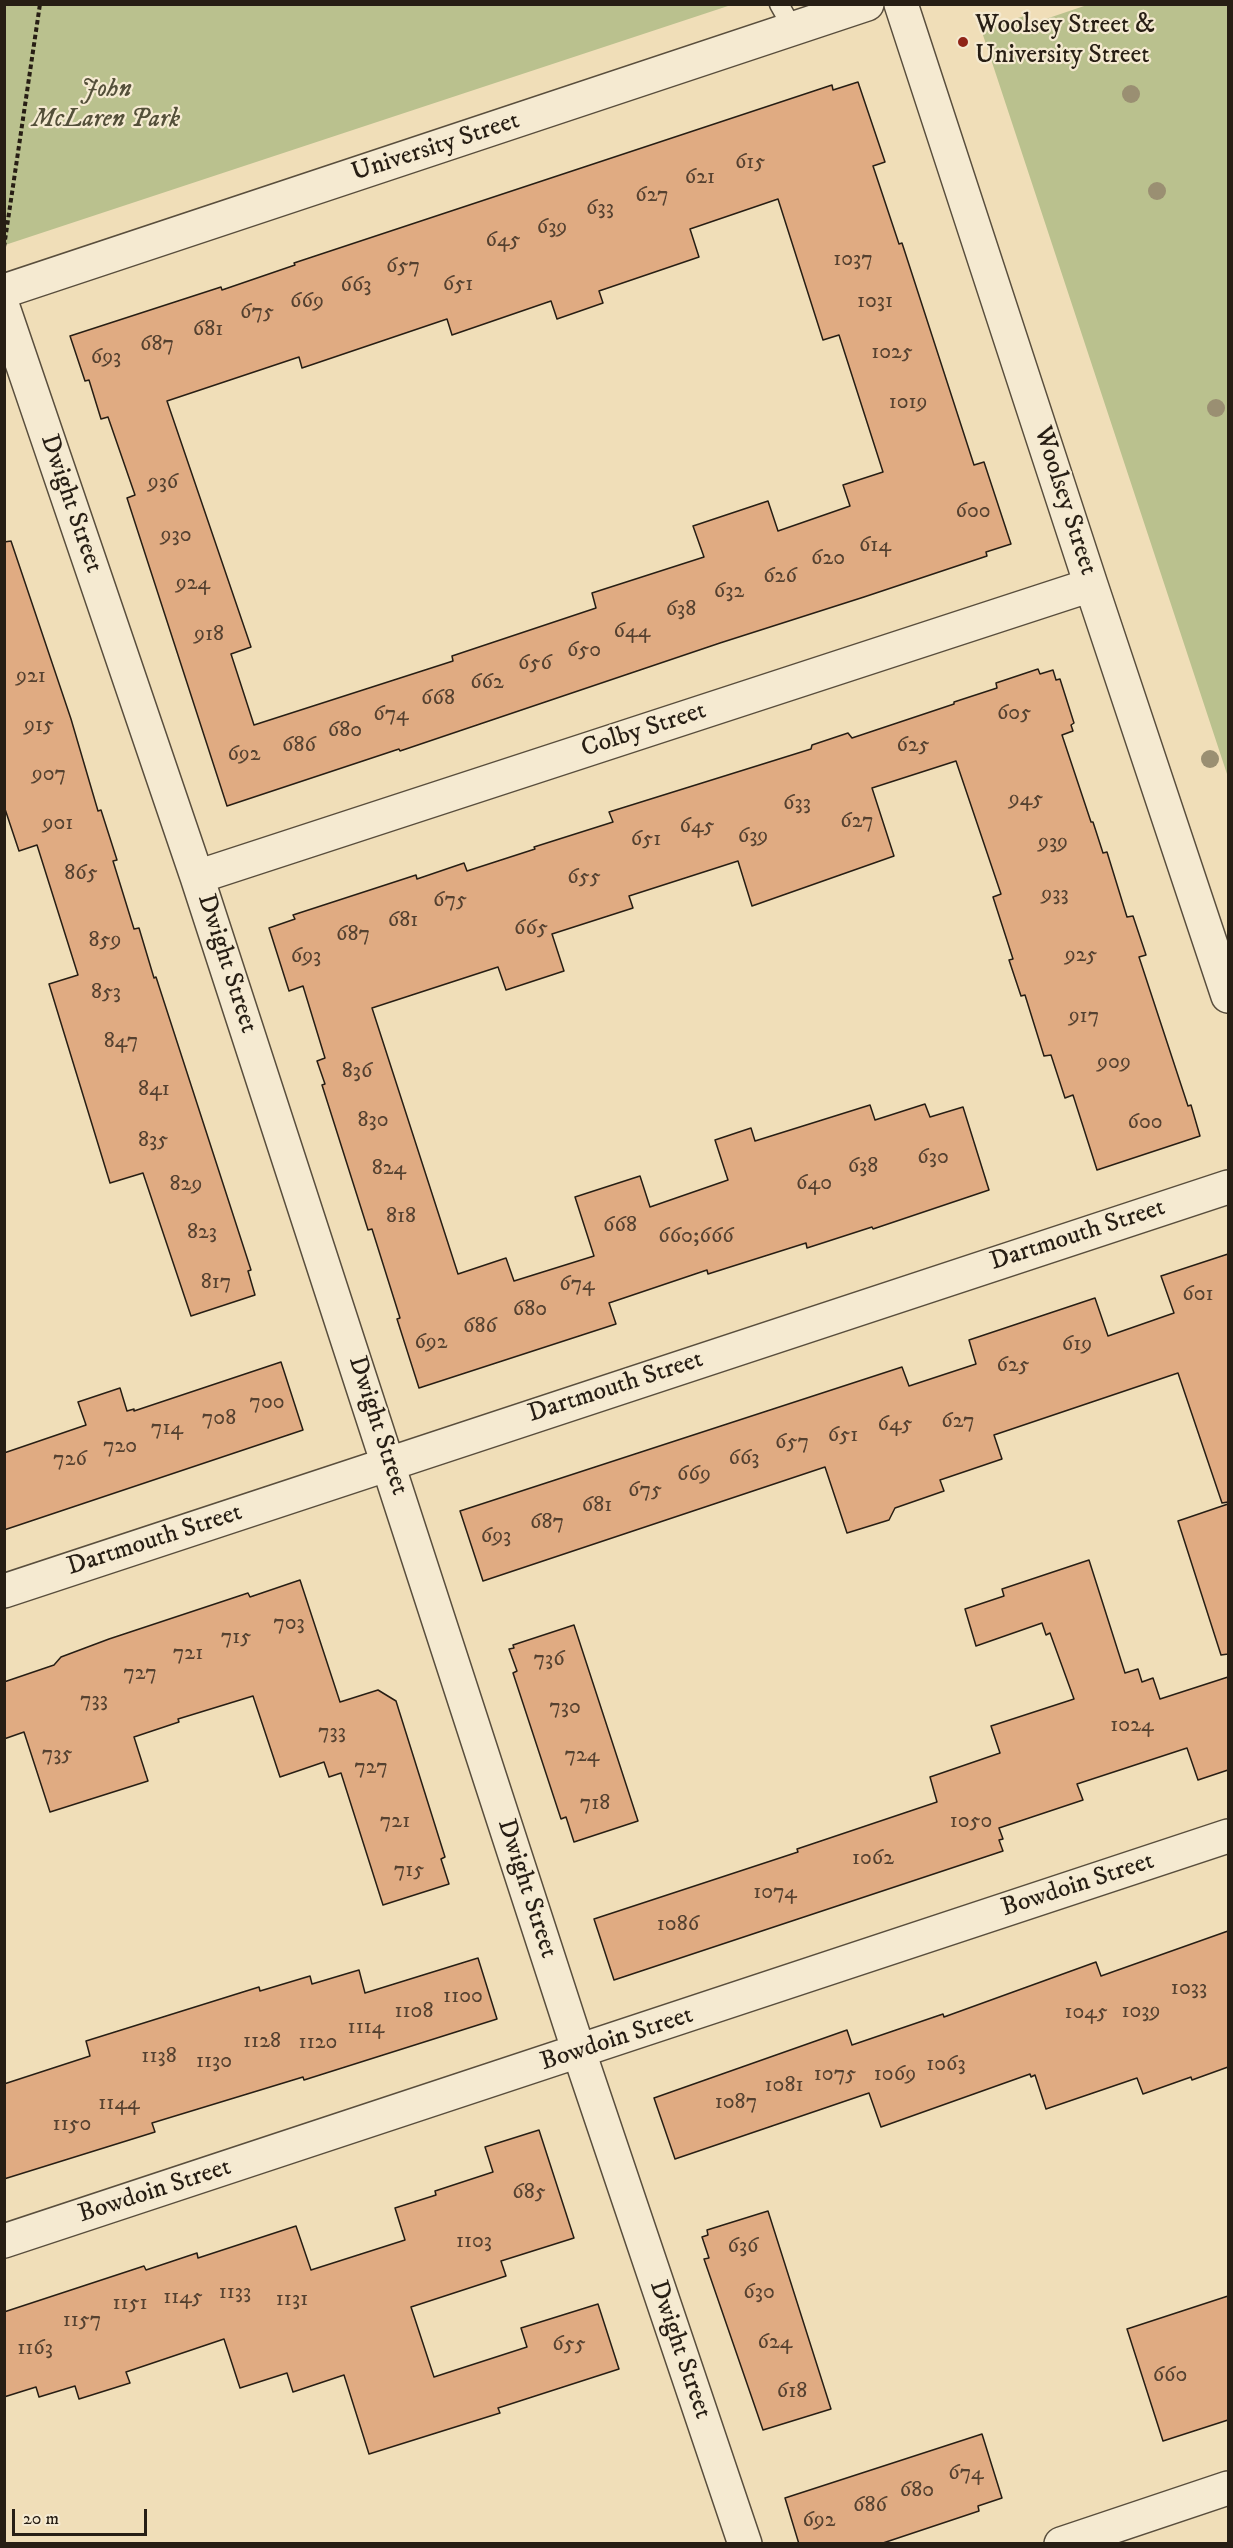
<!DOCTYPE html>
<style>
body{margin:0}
#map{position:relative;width:1233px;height:2548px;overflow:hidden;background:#f0deb8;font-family:"IM FELL DW Pica",serif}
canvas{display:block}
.frame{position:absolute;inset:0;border:6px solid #271e14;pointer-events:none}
.scale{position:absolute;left:12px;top:2509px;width:135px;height:27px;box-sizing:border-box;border:3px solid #271e14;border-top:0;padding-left:8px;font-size:18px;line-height:21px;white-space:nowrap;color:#271e14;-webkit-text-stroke:4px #f5ead1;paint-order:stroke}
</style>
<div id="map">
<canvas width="1233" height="2548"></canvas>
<div class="frame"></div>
<div class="scale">20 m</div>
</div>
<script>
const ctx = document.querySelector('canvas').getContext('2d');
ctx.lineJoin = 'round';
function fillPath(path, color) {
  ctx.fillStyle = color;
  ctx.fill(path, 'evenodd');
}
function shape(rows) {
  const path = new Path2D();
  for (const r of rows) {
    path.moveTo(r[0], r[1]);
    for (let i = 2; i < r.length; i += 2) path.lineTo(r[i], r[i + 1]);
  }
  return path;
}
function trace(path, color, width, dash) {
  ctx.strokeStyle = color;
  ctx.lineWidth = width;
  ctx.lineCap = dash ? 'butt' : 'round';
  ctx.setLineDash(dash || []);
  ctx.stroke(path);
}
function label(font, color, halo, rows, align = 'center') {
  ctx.font = font + ' "IM FELL DW Pica",serif';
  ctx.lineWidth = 4.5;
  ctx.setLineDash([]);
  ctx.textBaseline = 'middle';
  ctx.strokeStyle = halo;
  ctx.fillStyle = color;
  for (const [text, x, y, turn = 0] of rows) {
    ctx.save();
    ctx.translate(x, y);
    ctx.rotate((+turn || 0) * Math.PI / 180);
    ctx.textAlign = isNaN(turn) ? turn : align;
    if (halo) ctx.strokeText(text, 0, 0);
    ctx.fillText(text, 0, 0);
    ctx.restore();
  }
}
const green = shape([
 [5,4,731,4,731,5,5,245],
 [1090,4,1228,5,1228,777,981,29,1028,15,1031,24]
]);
const building = shape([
 [858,82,885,162,873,166,899,244,902,243,974,465,984,462,1011,544,986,552,987,556,864,597,720,643,400,751,399,749,227,806,127,498,135,495,108,417,101,419,89,380,85,381,70,336,221,287,222,290,295,265,294,263,832,85,833,90,858,82],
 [778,199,823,340,839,335,883,472,843,485,850,506,778,531,768,501,693,526,704,557,592,593,596,608,452,656,453,661,254,725,231,654,251,647,167,401,299,357,302,368,447,319,452,335,551,301,557,319,603,303,599,291,699,257,690,229,778,199],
 [11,541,71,719,98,811,101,810,117,860,113,861,134,929,139,928,154,978,156,977,251,1270,248,1271,255,1295,191,1316,143,1173,110,1183,49,984,78,975,37,845,19,851,4,806,4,542,11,541],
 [1038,669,1040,674,1053,670,1056,680,1060,679,1074,723,1071,725,1073,731,1062,735,1091,822,1093,822,1103,853,1107,852,1127,917,1133,916,1146,955,1139,957,1188,1106,1191,1105,1200,1136,1097,1170,1073,1095,1065,1098,1051,1055,1044,1056,1025,995,1021,996,1009,960,1013,959,993,897,1001,894,956,761,872,788,894,856,752,906,738,861,629,896,633,908,552,934,564,971,506,990,498,967,372,1008,458,1274,506,1258,514,1281,594,1256,575,1197,640,1176,650,1207,728,1180,715,1140,751,1128,755,1141,870,1105,875,1120,925,1104,930,1117,963,1107,989,1190,873,1229,872,1227,807,1248,806,1243,708,1274,707,1270,609,1303,616,1324,419,1388,397,1319,400,1318,372,1229,368,1230,322,1085,325,1084,317,1061,325,1058,303,986,289,991,269,928,295,919,293,915,416,875,417,879,464,863,467,871,535,849,534,847,613,822,609,812,811,749,812,745,848,733,852,738,954,704,954,702,997,688,996,683,1038,669],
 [1228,1254,1228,1502,1222,1503,1178,1373,994,1435,1002,1459,940,1480,944,1491,895,1508,889,1520,847,1533,825,1467,483,1581,460,1511,902,1367,909,1386,976,1364,969,1340,1095,1298,1108,1336,1174,1313,1161,1276,1228,1254],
 [281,1362,303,1430,4,1530,4,1453,86,1425,78,1402,120,1388,127,1411,134,1409,134,1411,281,1362],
 [1228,1504,1228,1654,1221,1655,1178,1521,1228,1504],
 [1089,1560,1125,1673,1138,1669,1142,1682,1153,1678,1160,1699,1228,1677,1228,1770,1198,1780,1187,1748,1077,1784,1083,1800,999,1828,1003,1839,999,1840,1003,1851,614,1980,594,1919,798,1852,797,1849,937,1802,930,1777,1000,1753,991,1726,1074,1699,1050,1633,1046,1635,1042,1623,976,1646,965,1609,1004,1596,1002,1589,1089,1560],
 [300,1580,340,1702,378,1690,396,1701,445,1857,441,1859,449,1884,383,1905,341,1773,329,1777,324,1762,280,1777,253,1696,178,1719,179,1722,134,1737,148,1781,50,1812,24,1732,4,1739,4,1682,54,1665,61,1657,109,1639,248,1593,250,1597,300,1580],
 [574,1625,638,1821,574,1842,566,1817,561,1819,513,1673,517,1671,509,1649,514,1648,513,1645,574,1625],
 [1228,1931,1228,2067,1192,2080,1191,2077,1143,2094,1137,2078,1046,2109,1035,2075,1031,2077,1030,2074,881,2127,869,2093,675,2159,654,2098,847,2030,852,2045,943,2014,944,2017,1096,1962,1101,1976,1228,1931],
 [478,1958,497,2019,304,2080,303,2077,152,2123,155,2132,4,2179,4,2084,90,2056,86,2041,259,1987,260,1991,310,1976,312,1984,359,1970,365,1993,478,1958],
 [539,2130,574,2238,501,2261,506,2276,411,2307,434,2377,527,2347,521,2328,598,2304,619,2369,498,2408,500,2413,369,2454,344,2375,293,2392,287,2373,240,2388,224,2339,126,2372,130,2383,79,2399,75,2386,39,2397,36,2387,4,2397,4,2312,144,2266,146,2270,197,2253,198,2258,296,2226,311,2270,405,2240,395,2208,436,2195,435,2191,493,2172,485,2147,539,2130],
 [768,2211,831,2409,763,2430,704,2259,709,2258,702,2237,708,2235,707,2230,768,2211],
 [1228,2296,1228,2420,1163,2441,1127,2329,1228,2296],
 [982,2434,1002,2498,978,2506,979,2511,880,2544,799,2544,785,2498,982,2434]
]);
const path = shape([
 [4,247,40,4]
]);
const lane = shape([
 [779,4,793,29]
]);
const street = shape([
 [901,4,1091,585,1228,996],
 [4,291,867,4],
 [4,310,197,877,579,2052,745,2544],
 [197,877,1091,585],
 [4,1591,1228,1187],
 [4,2241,1228,1836],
 [1061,2544,1228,2488]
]);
const trees = [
 [1131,94],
 [1157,191],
 [1216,408],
 [1210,759]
];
const markers = [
 [963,42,6,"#8f2418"]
];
const numberNames = [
 ["615",750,163],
 ["621",700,178],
 ["627",652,196],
 ["633",600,209],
 ["639",552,228],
 ["645",503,241],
 ["1037",853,260],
 ["657",403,267],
 ["651",458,285],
 ["663",356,286],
 ["669",307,302],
 ["1031",875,302],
 ["675",257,313],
 ["681",208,330],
 ["687",157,345],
 ["1025",892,353],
 ["693",106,358],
 ["1019",908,403],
 ["936",163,483],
 ["600",973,512],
 ["930",176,536],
 ["614",875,546],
 ["620",828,559],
 ["626",780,577],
 ["924",193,584],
 ["632",729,592],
 ["638",681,610],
 ["644",632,632],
 ["918",209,635],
 ["650",584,651],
 ["656",535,664],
 ["921",31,677],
 ["662",487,683],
 ["668",438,699],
 ["605",1014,714],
 ["674",391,715],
 ["915",39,726],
 ["680",345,731],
 ["686",299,746],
 ["625",913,746],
 ["692",244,755],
 ["907",49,775],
 ["945",1026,800],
 ["633",797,804],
 ["627",857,822],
 ["901",58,824],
 ["645",697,827],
 ["639",753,837],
 ["651",646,840],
 ["939",1053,843],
 ["865",81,874],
 ["655",584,878],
 ["933",1055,895],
 ["675",450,901],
 ["681",403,921],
 ["665",531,929],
 ["687",353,935],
 ["859",105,941],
 ["925",1081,956],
 ["693",306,957],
 ["853",106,993],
 ["917",1084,1017],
 ["847",121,1042],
 ["909",1114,1063],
 ["836",357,1072],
 ["841",154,1090],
 ["830",373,1121],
 ["600",1145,1123],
 ["835",153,1141],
 ["630",933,1158],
 ["638",863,1167],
 ["824",389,1169],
 ["640",814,1184],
 ["829",186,1185],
 ["818",401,1217],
 ["668",620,1226],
 ["823",202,1233],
 ["660;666",696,1237],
 ["817",216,1283],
 ["674",577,1285],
 ["601",1198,1295],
 ["680",530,1310],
 ["686",480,1327],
 ["692",431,1343],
 ["619",1077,1345],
 ["625",1013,1366],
 ["700",267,1403],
 ["708",219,1419],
 ["627",958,1422],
 ["645",895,1425],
 ["714",167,1429],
 ["651",843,1436],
 ["657",792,1443],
 ["720",120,1447],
 ["663",744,1459],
 ["726",70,1460],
 ["669",694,1475],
 ["675",645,1491],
 ["681",597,1506],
 ["687",547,1523],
 ["693",496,1537],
 ["703",289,1624],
 ["715",236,1638],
 ["721",188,1654],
 ["736",549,1660],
 ["727",140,1674],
 ["733",94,1701],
 ["730",565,1708],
 ["1024",1132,1726],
 ["733",332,1733],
 ["735",57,1755],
 ["724",582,1756],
 ["727",371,1768],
 ["718",595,1804],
 ["721",395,1822],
 ["1050",971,1822],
 ["1062",873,1859],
 ["715",409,1871],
 ["1074",775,1893],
 ["1086",678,1925],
 ["1033",1189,1989],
 ["1100",463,1997],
 ["1108",414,2012],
 ["1039",1141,2012],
 ["1045",1086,2013],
 ["1114",366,2028],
 ["1128",262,2042],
 ["1120",318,2043],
 ["1138",159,2057],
 ["1130",214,2062],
 ["1063",946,2065],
 ["1075",835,2075],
 ["1069",895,2075],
 ["1081",784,2086],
 ["1087",736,2103],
 ["1144",119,2104],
 ["1150",72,2125],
 ["685",529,2193],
 ["1103",474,2242],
 ["636",743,2247],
 ["1133",235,2293],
 ["630",759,2293],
 ["1145",183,2298],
 ["1131",292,2300],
 ["1151",130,2304],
 ["1157",82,2321],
 ["624",775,2343],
 ["655",569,2345],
 ["1163",35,2349],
 ["660",1170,2376],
 ["618",792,2392],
 ["674",966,2474],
 ["680",917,2491],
 ["686",870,2506],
 ["692",819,2521]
];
const poiNames = [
 ["Woolsey Street &",975,27],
 ["University Street",975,57]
];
const parkNames = [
 ["John",106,91],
 ["McLaren Park",106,121]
];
const streetNames = [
 ["University Street",436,148,-18],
 ["Woolsey Street",1064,501,72],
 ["Dwight Street",70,504,71],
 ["Colby Street",644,731,-18],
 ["Dwight Street",226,964,72],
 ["Dartmouth Street",1078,1236,-18],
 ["Dartmouth Street",616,1388,-18],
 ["Dwight Street",377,1426,72],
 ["Dartmouth Street",155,1541,-18],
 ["Bowdoin Street",1078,1886,-18],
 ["Dwight Street",526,1889,72],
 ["Bowdoin Street",617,2040,-18],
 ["Bowdoin Street",155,2192,-18],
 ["Dwight Street",679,2350,71]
];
fillPath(green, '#bac18e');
fillPath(building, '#e0ab82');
trace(building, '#271e14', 1.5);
trace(lane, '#594e3d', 21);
trace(street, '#594e3d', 36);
trace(path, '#271e14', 4, [4.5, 3]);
trace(lane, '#f5ead1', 18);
trace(street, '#f5ead1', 33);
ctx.fillStyle = '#9a8f72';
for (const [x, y] of trees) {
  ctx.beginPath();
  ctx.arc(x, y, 9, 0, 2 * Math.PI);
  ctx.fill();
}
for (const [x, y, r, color] of markers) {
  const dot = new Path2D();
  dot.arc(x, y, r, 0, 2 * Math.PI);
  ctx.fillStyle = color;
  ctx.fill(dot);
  trace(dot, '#f5ead1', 2);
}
label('22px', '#554130', null, numberNames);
label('26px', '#271e14', '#f5ead1', poiNames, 'left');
label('italic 26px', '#534f39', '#f5ead1', parkNames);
label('26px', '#271e14', '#f5ead1', streetNames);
</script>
